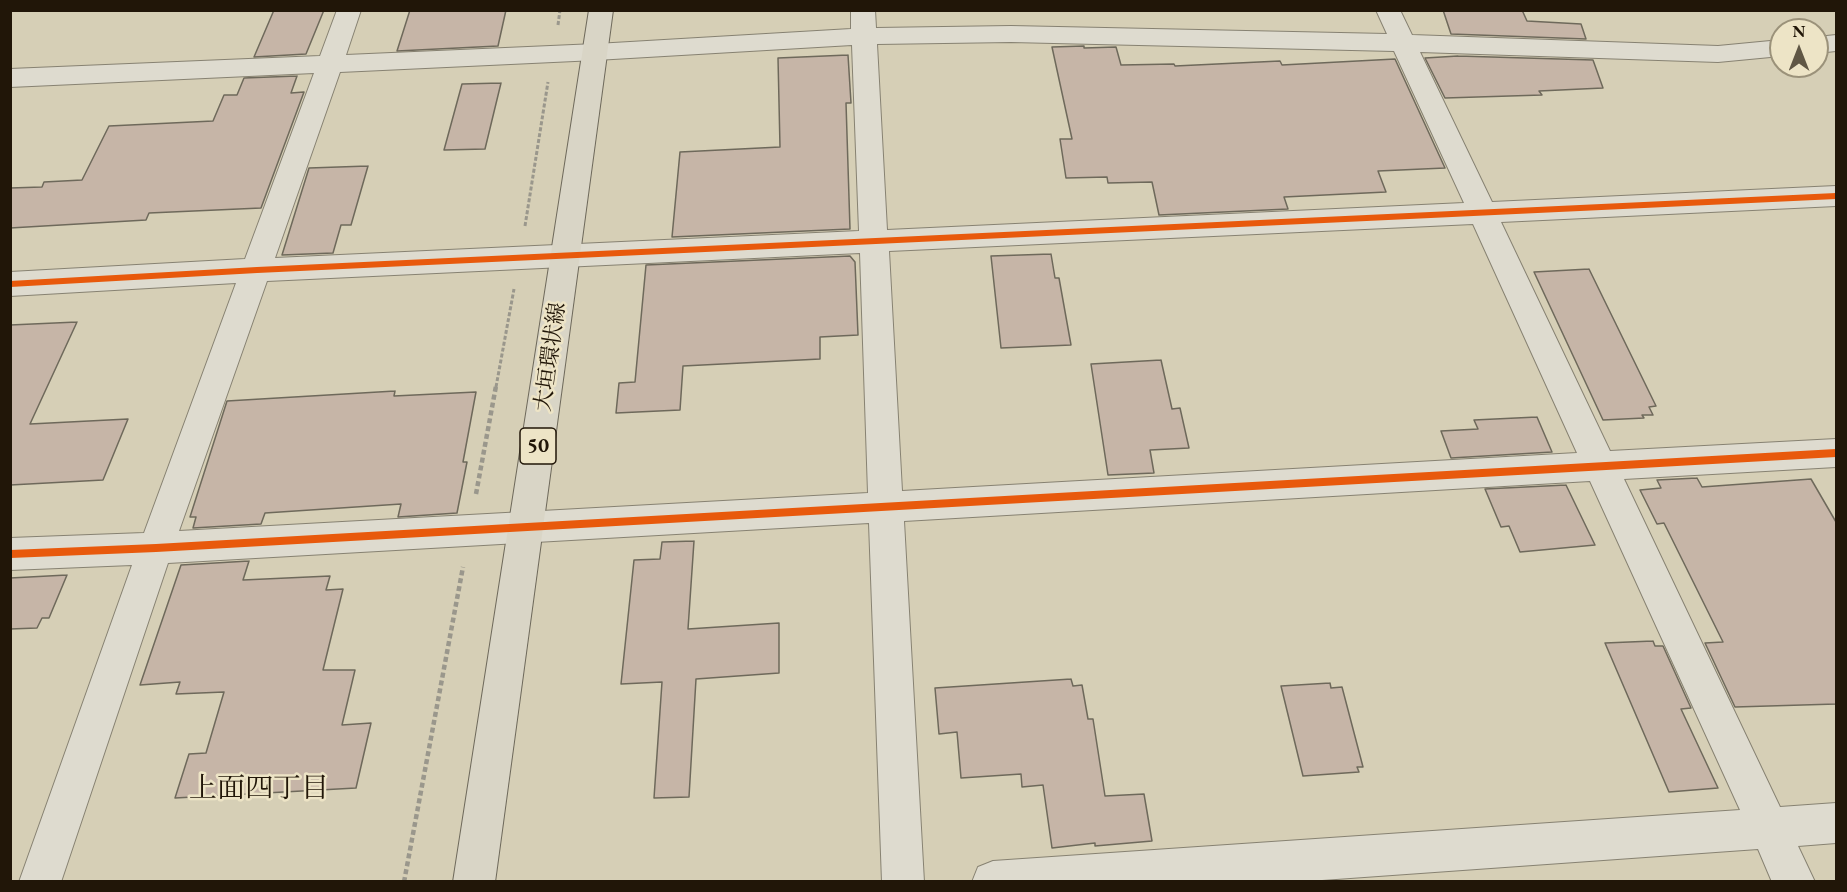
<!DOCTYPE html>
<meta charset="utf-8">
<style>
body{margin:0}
#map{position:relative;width:1847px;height:892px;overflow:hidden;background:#d6cfb6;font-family:"EB Garamond",serif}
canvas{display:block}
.frame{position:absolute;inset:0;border:12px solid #211608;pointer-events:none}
.north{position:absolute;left:1769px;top:18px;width:60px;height:60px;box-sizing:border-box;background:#ede4c6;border:2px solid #9b927a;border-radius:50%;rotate:0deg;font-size:16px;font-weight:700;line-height:24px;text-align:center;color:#211608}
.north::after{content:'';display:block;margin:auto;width:21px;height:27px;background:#605745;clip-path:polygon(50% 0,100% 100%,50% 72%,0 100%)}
</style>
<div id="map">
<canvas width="1847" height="892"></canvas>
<div class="frame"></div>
<div class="north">N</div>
</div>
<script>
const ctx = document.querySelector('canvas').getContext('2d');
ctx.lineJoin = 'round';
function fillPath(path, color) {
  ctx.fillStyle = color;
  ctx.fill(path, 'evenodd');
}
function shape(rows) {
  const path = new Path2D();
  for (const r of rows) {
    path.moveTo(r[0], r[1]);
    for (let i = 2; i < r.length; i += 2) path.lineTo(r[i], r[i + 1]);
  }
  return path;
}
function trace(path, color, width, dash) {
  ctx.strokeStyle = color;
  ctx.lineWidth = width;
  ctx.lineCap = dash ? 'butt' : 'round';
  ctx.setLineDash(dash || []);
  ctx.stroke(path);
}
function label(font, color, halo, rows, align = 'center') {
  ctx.font = font + ' "EB Garamond","Noto Serif JP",serif';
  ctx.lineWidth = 5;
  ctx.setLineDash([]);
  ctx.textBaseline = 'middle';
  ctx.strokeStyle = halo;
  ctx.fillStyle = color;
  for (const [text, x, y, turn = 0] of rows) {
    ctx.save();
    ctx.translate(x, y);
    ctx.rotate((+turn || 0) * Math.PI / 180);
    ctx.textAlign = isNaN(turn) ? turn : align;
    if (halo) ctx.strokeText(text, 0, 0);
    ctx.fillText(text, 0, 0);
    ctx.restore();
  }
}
const building = shape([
 [274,10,324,10,306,54,254,57,274,10],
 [410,10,506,10,498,46,397,51,410,10],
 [1443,10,1522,10,1527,21,1581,24,1586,39,1451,34,1443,10],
 [1084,46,1084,48,1116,47,1121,65,1174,64,1175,66,1280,61,1282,65,1395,59,1445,168,1378,171,1386,192,1284,197,1288,209,1159,215,1152,182,1108,183,1107,177,1066,178,1060,139,1072,139,1052,47,1084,46],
 [848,55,851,103,846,103,850,229,672,237,680,152,780,147,778,58,848,55],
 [1458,56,1593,60,1603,88,1539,91,1542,95,1445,98,1425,58,1458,56],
 [297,76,291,93,304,92,261,208,149,213,146,220,10,228,10,188,42,187,44,182,82,180,109,126,213,121,224,95,237,95,244,78,297,76],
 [501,83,485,149,444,150,462,84,501,83],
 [368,166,351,225,341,225,333,253,282,255,309,168,368,166],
 [1051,254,1055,278,1059,278,1071,345,1001,348,991,256,1051,254],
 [850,256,855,262,858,335,820,337,820,359,683,366,680,410,616,413,619,383,635,382,646,265,850,256],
 [1589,269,1656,406,1649,407,1653,415,1642,415,1644,418,1603,420,1534,272,1589,269],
 [77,322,30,424,128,419,103,480,10,485,10,325,77,322],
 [1161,360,1172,409,1180,408,1189,448,1150,450,1154,473,1108,475,1091,364,1161,360],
 [395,391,394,396,476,392,463,462,467,462,457,513,398,517,401,504,265,513,261,524,193,528,196,517,190,517,227,401,395,391],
 [1537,417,1552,452,1451,458,1441,431,1478,429,1474,420,1537,417],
 [1697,478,1702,487,1811,479,1836,522,1836,704,1735,707,1705,643,1723,642,1664,523,1657,524,1640,490,1661,488,1657,480,1697,478],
 [1566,485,1595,545,1520,552,1509,526,1501,527,1485,489,1566,485],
 [694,541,688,629,779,623,779,673,696,679,689,797,654,798,662,682,621,684,634,560,660,559,662,542,694,541],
 [249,561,243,580,330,576,326,590,343,589,323,670,355,670,342,725,371,723,356,788,175,798,189,754,206,753,224,692,176,694,180,682,140,685,181,565,249,561],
 [67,575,49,618,42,618,37,628,10,629,10,578,67,575],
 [1653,641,1655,646,1663,646,1691,708,1681,709,1718,788,1669,792,1605,643,1653,641],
 [1071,679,1073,686,1082,685,1088,719,1093,719,1105,796,1144,794,1152,841,1095,846,1095,843,1052,848,1043,785,1022,787,1021,774,961,778,957,732,939,734,935,688,1071,679],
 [1330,683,1331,688,1342,687,1363,767,1357,767,1359,772,1303,776,1281,686,1330,683]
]);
const pathFar1 = shape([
 [558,25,560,10],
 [525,226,548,82],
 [496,387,514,289]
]);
const path = shape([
 [476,494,496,386],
 [404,882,463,567]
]);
const minor = shape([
 [337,10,361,10,346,55,596,44,851,29,851,10,875,10,876,28,1011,26,1387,34,1376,10,1400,10,1412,35,1718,46,1781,40,1781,56,1718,62,1420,52,1492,202,1836,186,1836,206,1501,222,1610,451,1836,439,1836,467,1624,479,1780,807,1836,803,1836,843,1798,846,1815,882,1772,882,1758,849,1294,882,972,882,978,867,993,861,1740,810,1590,481,904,521,924,882,882,882,869,523,168,563,61,882,19,882,132,565,10,570,10,538,144,533,236,283,10,296,10,272,245,259,314,73,10,87,10,69,320,56,337,10],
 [1011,42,1394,51,1464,203,887,230,877,44,1011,42],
 [852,45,859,231,275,258,340,72,596,60,852,45],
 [1473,224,1577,453,902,491,889,251,1473,224],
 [860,253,868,493,179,531,267,281,860,253],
 [1836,35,1836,51,1817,53,1817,37,1836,35]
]);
const major = shape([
 [589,10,613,10,495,882,453,882,589,10]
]);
const cyclewayFar1 = shape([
 [10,284,257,270,1836,196]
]);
const cycleway = shape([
 [10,554,156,548,1836,453]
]);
const shields = [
 [538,446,36]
];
const shieldNames = [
 ["50",538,446]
];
const streetNames = [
 ["大垣環状線",551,357,-82]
];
const nearNeighbourhoodnames = [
 ["上面四丁目",259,789]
];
fillPath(building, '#c6b5a7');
trace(building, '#6e695b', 1.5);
trace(minor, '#878272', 2);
trace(major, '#6e695b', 2);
trace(pathFar1, '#9a978c', 3, [4, 2]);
trace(path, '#9a978c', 4.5, [5, 3]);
fillPath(minor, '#dedbcf');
fillPath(major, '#d9d5c6');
trace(cyclewayFar1, '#e8590c', 6);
trace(cycleway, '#e8590c', 8);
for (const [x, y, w] of shields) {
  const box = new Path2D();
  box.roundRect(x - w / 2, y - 18, w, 36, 4.5);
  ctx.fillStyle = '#ede4c6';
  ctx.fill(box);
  trace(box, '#211608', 1.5);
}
label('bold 21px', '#211608', null, shieldNames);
label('22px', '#211608', '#ede4c6', streetNames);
label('28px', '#211608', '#ede4c6', nearNeighbourhoodnames);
</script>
